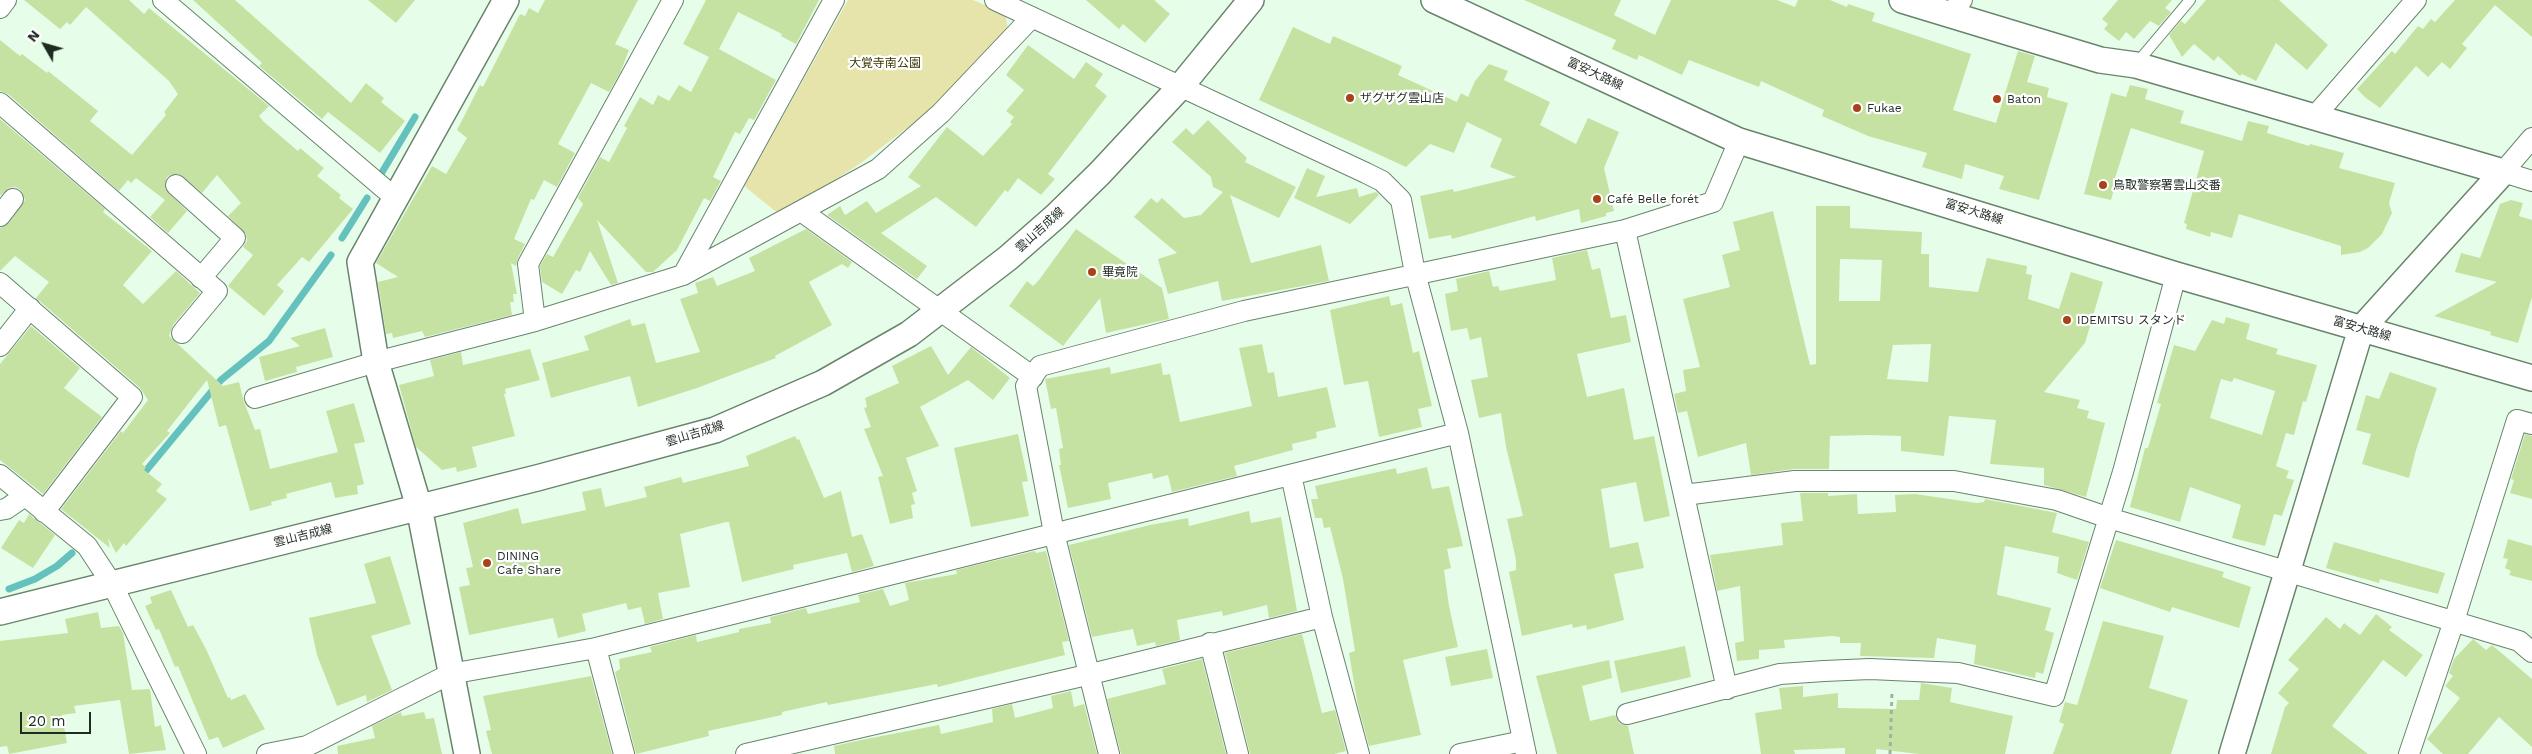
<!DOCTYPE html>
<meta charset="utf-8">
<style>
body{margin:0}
#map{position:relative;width:2532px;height:754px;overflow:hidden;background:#e6fee9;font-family:"Work Sans",sans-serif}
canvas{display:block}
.north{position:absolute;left:20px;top:20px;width:50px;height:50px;-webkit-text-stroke:4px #fff;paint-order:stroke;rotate:308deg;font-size:14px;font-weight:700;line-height:20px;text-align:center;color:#1f2a21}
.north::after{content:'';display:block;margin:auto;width:18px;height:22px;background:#1f2a21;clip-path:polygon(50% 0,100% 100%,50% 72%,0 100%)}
.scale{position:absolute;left:20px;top:712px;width:71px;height:22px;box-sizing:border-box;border:2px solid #1f2a21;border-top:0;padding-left:6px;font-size:15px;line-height:18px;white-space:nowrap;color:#1f2a21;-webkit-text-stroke:4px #fff;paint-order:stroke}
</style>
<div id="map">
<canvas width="2532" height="754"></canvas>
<div class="north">N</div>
<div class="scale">20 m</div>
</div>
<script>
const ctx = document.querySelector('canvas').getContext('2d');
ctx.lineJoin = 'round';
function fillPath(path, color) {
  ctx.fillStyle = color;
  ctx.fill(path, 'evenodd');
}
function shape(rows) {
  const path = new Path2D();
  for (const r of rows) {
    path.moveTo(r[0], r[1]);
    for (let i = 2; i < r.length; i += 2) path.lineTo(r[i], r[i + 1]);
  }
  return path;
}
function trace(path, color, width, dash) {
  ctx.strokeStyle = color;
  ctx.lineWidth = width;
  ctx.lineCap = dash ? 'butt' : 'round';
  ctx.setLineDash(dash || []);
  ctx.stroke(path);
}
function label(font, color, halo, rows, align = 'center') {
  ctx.font = font + ' "Work Sans","Noto Sans JP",sans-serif';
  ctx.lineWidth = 4.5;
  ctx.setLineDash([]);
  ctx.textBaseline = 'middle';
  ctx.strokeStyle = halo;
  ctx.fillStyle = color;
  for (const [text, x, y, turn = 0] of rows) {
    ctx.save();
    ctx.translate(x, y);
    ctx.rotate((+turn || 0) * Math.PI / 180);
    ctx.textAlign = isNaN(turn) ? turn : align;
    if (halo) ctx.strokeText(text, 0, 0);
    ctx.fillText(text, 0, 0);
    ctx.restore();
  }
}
const green = shape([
 [848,0,973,0,1005,14,1008,28,952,89,915,122,858,165,780,215,744,186]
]);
const stream = shape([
 [381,174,415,117],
 [342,238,367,198],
 [140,478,221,380,269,341,331,255],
 [9,589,35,579,57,566,72,553]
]);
const building = shape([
 [24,0,129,0,144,14,149,8,269,106,259,116,264,122,298,151,300,148,324,168,317,176,341,195,339,198,353,209,309,262,302,257,277,285,284,291,264,316,228,286,253,255,243,247,247,241,246,234,228,216,241,203,217,175,202,193,179,174,172,174,167,177,165,189,187,211,168,233,150,217,165,200,136,178,131,183,128,180,119,191,8,94,0,91,0,40,20,56,22,54,47,73,48,71,98,111,90,121,132,155,166,115,164,112,178,94,169,81,86,7,70,25,67,22,60,29],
 [193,0,235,0,351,103,366,83,384,98,381,102,405,121,380,153,328,112,322,119,259,66,262,63],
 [368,0,415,0,396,23],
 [545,0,638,0,615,44,629,50,620,73,609,92,591,83,558,144,575,153,557,187,544,180,534,200,531,199,514,239,525,244,518,258,516,266,511,263,517,294,513,294,514,302,510,302,512,315,425,337,422,331,393,338,392,333,386,334,378,282,398,277,376,263,432,166,446,174,467,138,457,130,480,85,483,87,520,14,525,16,529,8,538,13],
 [706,0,819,0,796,44,781,36,782,34,738,12,719,49,776,80,754,120,749,118,740,134,735,132,713,177,721,181,710,201,704,198,677,250,653,272,646,272,597,220,618,283,611,285,590,251,580,272,576,270,562,294,542,282,540,266,547,254,553,257,583,204,578,198,600,157,609,162,627,128,624,126,640,97,653,105,658,95,669,101,679,85,691,92,709,57,683,44],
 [1086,0,1154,0,1170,14,1145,43,1123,24,1119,29],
 [1524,0,1621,0,1614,15,1655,35,1671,0,1777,0,1795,7,1798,0,1830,0,1847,7,1848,4,1875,13,1872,21,1971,54,1953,110,1996,123,2018,51,2035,56,2027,82,2049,88,2047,97,2068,103,2039,200,1999,189,2004,176,1965,164,1962,179,1922,167,1927,153,1868,136,1822,116,1824,110,1761,81,1759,87,1689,60,1682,75,1639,55,1637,60,1612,49,1616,40],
 [2118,0,2172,0,2165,8,2171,12,2159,26,2150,21,2134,39,2126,32,2119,41,2104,29,2108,24,2102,19],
 [2206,0,2279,0,2328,45,2307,70,2276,43,2256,81,2242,74,2240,76,2218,56,2214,61,2194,44,2182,57,2169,35,2181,21,2185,24],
 [2455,0,2532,0,2532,37,2495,5,2462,44,2467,48,2450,69,2442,62,2428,77,2416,66,2380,108,2366,98,2357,89,2392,51,2395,54,2418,26,2423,29,2431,19,2435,22],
 [1293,27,1330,44,1333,36,1402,66,1398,75,1457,102,1461,93,1468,97,1475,81,1489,64,1508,71,1504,80,1550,102,1540,125,1576,144,1588,118,1619,132,1604,168,1614,211,1606,213,1606,216,1581,223,1579,209,1536,221,1535,216,1452,239,1451,235,1429,239,1420,196,1453,189,1454,192,1516,177,1490,167,1502,139,1467,122,1454,153,1430,144,1406,167,1259,100],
 [1028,45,1074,79,1086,62,1103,74,1095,86,1107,96,1048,174,1055,179,1041,195,1018,178,1008,192,1005,190,976,227,936,197,881,233,927,266,917,279,827,215,840,206,845,215,867,201,876,213,921,186,908,177,947,127,983,156,1012,124,1010,122,1014,117,1006,111,1024,90,1006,75],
 [2130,85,2148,89,2145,99,2184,111,2180,123,2242,141,2248,121,2269,126,2267,133,2309,146,2310,144,2344,153,2339,168,2395,183,2389,203,2392,213,2382,234,2368,248,2360,252,2341,255,2341,246,2239,214,2232,238,2211,232,2210,237,2186,229,2187,224,2184,223,2204,151,2131,128,2115,178,2117,179,2111,200,2084,194,2111,93,2126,97],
 [0,119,105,209,103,212,152,251,123,285,143,304,176,271,200,293,173,325,169,336,223,386,239,382,244,402,255,430,260,429,270,469,338,452,326,411,354,403,365,442,354,444,364,484,357,486,358,494,335,498,331,482,286,494,287,498,271,502,272,505,250,511,226,425,219,427,207,380,167,431,170,433,142,464,146,467,144,470,162,484,156,491,167,499,126,546,124,543,116,553,108,538,110,548,61,509,121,431,123,433,148,400,140,388,36,298,49,282,15,256,0,271,0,228,9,223,25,200,21,190,15,187,8,188,0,196],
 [1208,120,1247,158,1245,162,1296,187,1279,218,1230,195,1251,263,1321,245,1329,281,1222,301,1218,281,1168,294,1158,259,1177,253,1134,217,1151,198,1157,203,1162,198,1184,218,1201,215,1223,192,1213,187,1211,177,1172,142,1186,128,1193,135],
 [1307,168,1325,176,1316,197,1357,188,1359,197,1376,192,1379,195,1350,224,1294,198],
 [2511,200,2523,203,2519,216,2532,220,2532,297,2518,343,2490,335,2491,332,2434,316,2497,282,2455,272,2461,253,2480,258,2500,204],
 [1816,206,1850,206,1850,228,1922,232,1921,254,1929,254,1929,287,1978,292,1987,258,2027,266,2026,274,2032,275,2028,299,2059,309,2071,272,2103,282,2085,343,2044,392,2080,400,2077,408,2089,411,2087,418,2105,423,2086,497,2044,485,2044,468,1990,464,1996,420,1949,416,1944,456,1901,451,1901,436,1869,435,1830,436,1829,469,1794,469,1751,475,1746,443,1698,457,1687,411,1678,413,1674,394,1686,391,1683,370,1700,367,1683,299,1730,287,1722,255,1740,250,1733,222,1773,211,1810,365,1816,364],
 [1840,259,1882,260,1880,301,1839,301],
 [1931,344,1928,382,1887,379,1893,345],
 [806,229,852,262,848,268,842,264,809,282,832,325,775,356,776,358,697,388,638,407,630,376,551,398,542,363,589,350,584,336,630,319,632,326,645,323,656,363,700,352,680,299,698,293,695,283,713,277,717,286,755,271,749,258],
 [1076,229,1162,288,1169,319,1106,333,1100,298,1063,346,1009,306,1027,281,1033,286,1039,280],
 [1587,250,1592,270,1600,268,1611,318,1626,315,1631,342,1577,354,1587,397,1624,388,1634,440,1654,436,1670,516,1644,522,1636,482,1601,489,1610,548,1638,542,1644,568,1614,574,1624,620,1587,630,1586,625,1573,628,1572,624,1522,636,1509,572,1516,570,1516,560,1507,519,1523,516,1506,447,1501,413,1479,418,1471,380,1488,377,1481,337,1470,340,1467,328,1451,331,1445,294,1458,291,1456,279,1489,271,1493,287,1498,286,1500,291,1556,280,1552,258],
 [1389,296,1391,306,1402,303,1413,353,1419,351,1432,406,1418,409,1422,427,1379,437,1368,381,1344,385,1330,310],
 [2226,317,2250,324,2246,339,2278,349,2276,354,2317,365,2306,402,2303,401,2294,435,2286,433,2276,466,2289,471,2286,478,2294,480,2282,516,2274,514,2265,546,2232,538,2241,505,2190,487,2180,522,2130,507,2145,448,2148,448,2161,404,2157,403,2174,345,2195,351,2212,320,2224,324],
 [2234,378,2275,391,2262,435,2210,418,2221,379,2232,382],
 [31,326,80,368,64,388,102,417,43,494,0,460,0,364],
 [325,328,333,357,296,367,297,372,265,381,259,357,300,346,290,338],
 [1262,344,1268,373,1274,372,1278,397,1327,387,1336,427,1316,432,1317,438,1292,444,1293,450,1234,466,1237,476,1172,492,1168,475,1153,479,1152,473,1108,483,1111,499,1068,508,1059,465,1061,465,1059,449,1063,448,1056,408,1051,409,1045,379,1110,367,1111,374,1161,363,1163,375,1170,374,1180,422,1252,406,1239,348],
 [931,346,948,375,971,347,1010,378,993,400,968,380,920,407,939,446,906,458,917,491,912,493,915,504,911,505,913,518,890,524,878,477,883,476,864,429,871,427,864,408,867,407,865,398,899,383,892,366],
 [530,349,540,380,505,389,506,394,504,394,515,436,472,447,477,467,457,472,456,467,442,470,416,447,399,385,434,376,430,360,461,352,463,365],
 [2390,372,2437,388,2416,450,2409,478,2362,464,2371,434,2356,430,2366,395,2379,399],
 [1018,434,1028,481,1022,482,1029,516,971,527,954,448],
 [2525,434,2532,436,2532,499,2510,493,2514,480,2511,479],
 [795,436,797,440,799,439,824,498,841,491,852,537,862,534,874,566,852,572,847,553,793,565,794,569,742,582,729,522,726,522,680,534,690,587,658,593,663,619,645,624,641,607,628,610,626,603,582,614,586,631,558,638,553,618,469,635,459,587,470,585,466,568,473,567,463,523,518,508,522,524,586,510,582,492,601,488,605,507,647,497,644,487,681,477,683,483,749,466,746,456],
 [1427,467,1432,489,1449,486,1463,546,1447,549,1451,568,1444,570,1449,606,1458,647,1403,660,1421,735,1369,746,1358,706,1349,653,1355,651,1343,579,1330,527,1324,528,1322,518,1315,518,1311,499,1318,499,1315,486,1396,468,1397,474],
 [1800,493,1828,493,1828,496,1857,494,1858,514,1896,512,1895,495,1915,494,1977,503,1984,502,1985,499,2057,513,2052,532,2089,542,2077,580,2057,573,2059,557,2005,546,1997,593,1998,595,2051,608,2045,630,2054,633,2043,674,2036,672,2035,678,1974,664,1976,645,1937,638,1934,658,1860,656,1861,643,1840,643,1840,637,1832,636,1784,640,1785,648,1759,650,1759,659,1737,661,1735,643,1744,641,1740,586,1717,591,1710,555,1783,545,1781,523,1803,521],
 [1249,511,1251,523,1281,517,1297,611,1269,618,1267,605,1223,616,1222,611,1177,620,1180,640,1156,646,1155,642,1137,646,1133,629,1092,637,1069,545,1150,525,1188,518,1189,526],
 [29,514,55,535,33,568,1,548,19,520,24,523],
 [2508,539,2532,546,2532,581,2509,575,2511,571,2505,568,2508,559,2503,558],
 [2116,540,2224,572,2222,577,2251,587,2239,628,2172,607,2170,612,2100,588],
 [2334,542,2445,573,2438,594,2380,579,2379,583,2326,568],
 [1035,551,1036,553,1046,551,1069,641,1062,642,1065,655,938,687,937,684,828,705,827,702,782,712,782,715,708,731,709,736,636,754,615,672,620,669,619,659,652,652,650,647,696,635,697,642,739,632,739,629,771,623,770,617,806,608,808,614,860,602,858,595,883,589,890,606,909,600,905,583,957,574,956,570],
 [390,556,411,624,371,636,392,690,367,702,366,695,337,706,317,655,309,618,376,603,364,564],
 [171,590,188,627,193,625,206,649,228,698,230,697,231,700,245,694,265,729,223,748,218,737,209,740,178,666,175,667,159,629,156,630,145,606,152,603,150,597],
 [98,612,101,628,119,626,123,633,132,690,150,689,155,727,161,725,166,750,129,754,120,700,74,706,76,713,62,715,67,743,9,754,7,746,0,747,0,641,68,633,65,619],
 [2376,614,2392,627,2389,630,2423,655,2406,677,2383,660,2332,726,2368,754,2271,754,2285,707,2289,703,2278,693,2299,669,2288,660,2326,617,2340,629,2344,623,2360,635],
 [2103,621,2164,636,2149,688,2188,700,2171,754,2053,754,2064,724,2059,722,2065,702,2077,705],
 [1302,634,1322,713,1335,710,1346,751,1334,754,1250,754,1225,653],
 [2473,639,2486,650,2492,645,2532,679,2532,747,2499,717,2468,754,2443,754,2427,739,2460,698,2445,686,2453,676,2449,673,2454,659],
 [1685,646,1691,677,1621,693,1614,661],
 [1487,649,1493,678,1451,686,1445,657],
 [1202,659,1226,754,1121,754,1107,699,1166,684,1162,669],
 [1609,660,1612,678,1582,686,1590,721,1615,715,1619,723,1628,726,1634,754,1557,754,1536,676],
 [591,676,612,754,492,754,486,731,491,730,483,696],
 [1921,683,1952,688,1950,702,2013,716,2005,754,1919,754,1876,749,1876,754,1845,754,1845,748,1794,750,1795,754,1761,754,1755,713,1782,709,1779,688,1803,686,1803,697,1838,693,1838,708,1896,709,1897,700,1919,700],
 [1071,691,1074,707,1084,704,1097,754,835,754,834,746,861,740,939,725,941,734,993,722,992,709,1012,704,1015,718,1053,708,1051,696],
 [401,712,402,716,424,712,426,719,434,718,442,754,338,754,337,746,375,738,372,726]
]);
const path = shape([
 [1890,754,1892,692]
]);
const service = shape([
 [2136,64,2190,0]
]);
const minor = shape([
 [163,0,394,197],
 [995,0,1366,173,1382,181,1401,200,1415,273,1458,433,1526,754],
 [0,8,6,0],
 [1948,16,1962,0],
 [0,103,217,291,182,333],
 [2315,116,2416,0],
 [2532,138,2503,172,2532,181],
 [176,185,235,238,201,278],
 [801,211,1033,377],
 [0,216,13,199],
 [1625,230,1727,689],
 [683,275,834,0],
 [0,283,132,397,44,512],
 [535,321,528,264,673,0],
 [0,346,30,308],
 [255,398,376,362,535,321,683,275,878,169,941,113,1032,17],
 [0,475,87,546,112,584,196,754],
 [1291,475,1322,617,1359,754],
 [1684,495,1795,481,1954,481,2057,500,2109,518,2519,641,2532,652],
 [0,510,6,509,25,496],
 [1210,643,1238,754],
 [596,648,624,754],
 [1627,714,1780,674,1824,671,1870,669,1958,673,2054,696,2123,472,2176,275],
 [267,754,307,746,450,674,596,648,1458,433],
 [746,754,1091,674,1322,617],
 [1109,754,1054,533,1026,386,1040,366,1244,311,1625,230,1713,202,1739,141],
 [1460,754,1523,741],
 [2409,754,2454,621,2517,420,2532,424]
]);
const tertiary = shape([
 [1434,0,1739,141,2176,275,2532,378],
 [1902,0,2100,60,2136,65,2503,172,2361,329,2232,754],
 [0,612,537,478,715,430,823,383,909,334,1008,258,1056,216,1100,173,1181,86,1251,0],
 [467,754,419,507,376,362,360,262,506,0]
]);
const markers = [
 [1350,98,5,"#a8421a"],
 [1997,99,5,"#a8421a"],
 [1857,108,5,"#a8421a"],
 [2103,185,5,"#a8421a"],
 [1597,199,5,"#a8421a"],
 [1092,272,5,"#a8421a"],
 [2067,320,5,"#a8421a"],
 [487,563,5,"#a8421a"]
];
const parkNames = [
 ["大覚寺南公園",885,63]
];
const streetNames = [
 ["富安大路線",1595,74,25],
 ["富安大路線",1974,212,17],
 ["雲山吉成線",1040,230,-42],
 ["富安大路線",2362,329,16],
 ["雲山吉成線",695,434,-17],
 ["雲山吉成線",303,536,-14]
];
const poiNames = [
 ["ザグザグ雲山店",1360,98],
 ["Baton",2007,99],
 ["Fukae",1867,108],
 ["鳥取警察署雲山交番",2113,185],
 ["Café Belle forét",1607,199],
 ["畢竟院",1102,272],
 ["IDEMITSU スタンド",2077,320],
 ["DINING",497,556],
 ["Cafe Share",497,570]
];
fillPath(green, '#e7e4ab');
trace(stream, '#65c1be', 7);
fillPath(building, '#c6e2a3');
trace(service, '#69846d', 12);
trace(minor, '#69846d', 22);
trace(tertiary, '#69846d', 28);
trace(path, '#a0b3a2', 3, [4, 4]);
trace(service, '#fff', 10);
trace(minor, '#fff', 20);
trace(tertiary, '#fff', 25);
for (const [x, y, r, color] of markers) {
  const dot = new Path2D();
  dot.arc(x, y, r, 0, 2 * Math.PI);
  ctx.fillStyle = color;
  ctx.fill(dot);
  trace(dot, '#fff', 2);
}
label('12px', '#3a3600', '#fff', parkNames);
label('12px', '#1f2a21', '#fff', streetNames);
label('12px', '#1f2a21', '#fff', poiNames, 'left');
</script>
